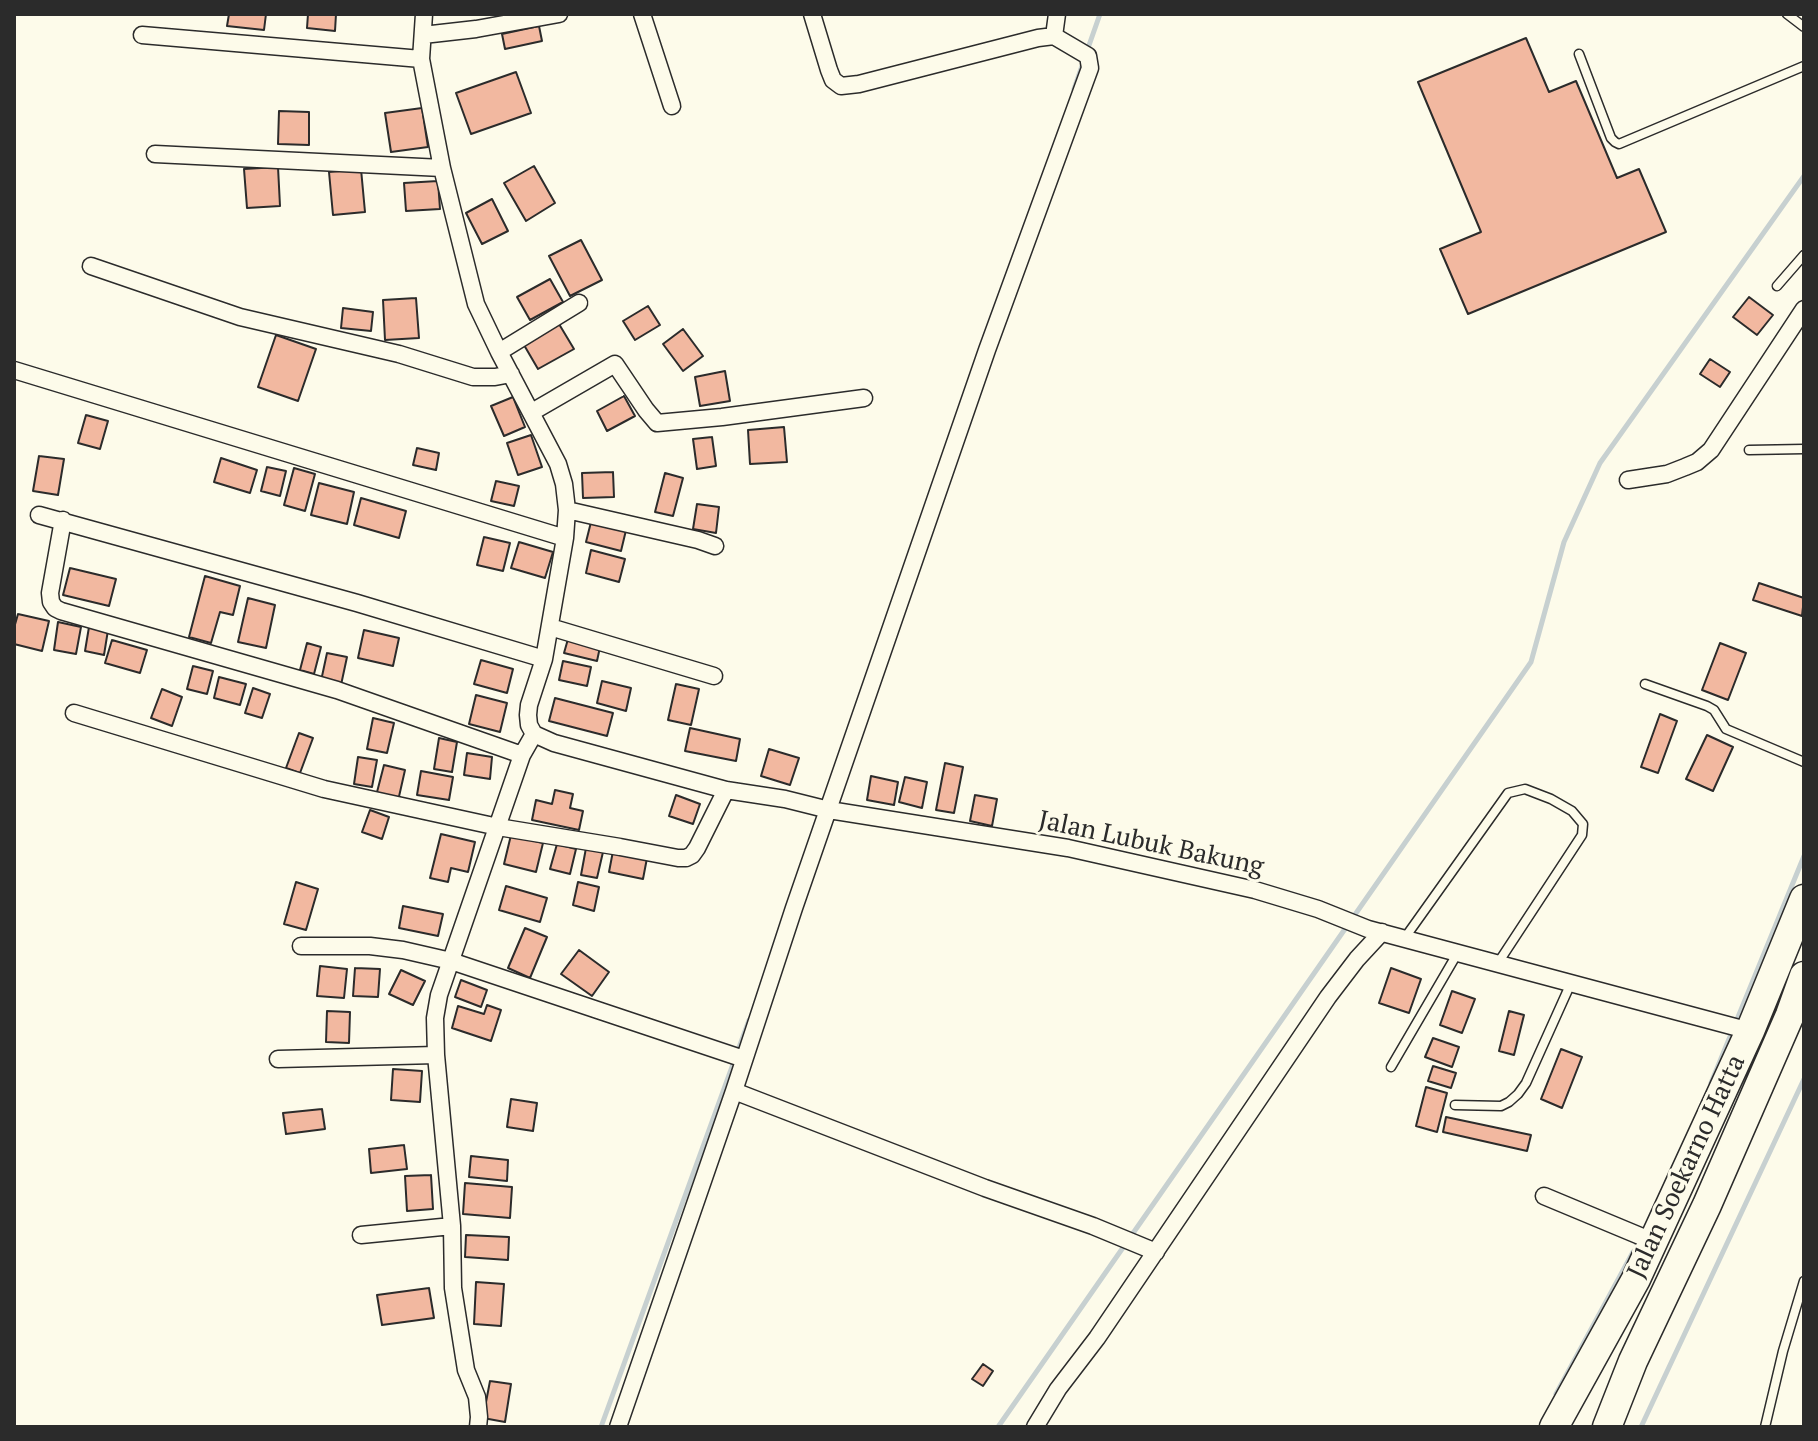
<!DOCTYPE html>
<style>
body{margin:0}
#map{position:relative;width:1818px;height:1441px;overflow:hidden;background:#fdfbea;font-family:"PT Serif",serif}
canvas{display:block}
.frame{position:absolute;inset:0;border:16px solid #2b2b2b;pointer-events:none}
</style>
<div id="map">
<canvas width="1818" height="1441"></canvas>
<div class="frame"></div>
</div>
<script>
const ctx = document.querySelector('canvas').getContext('2d');
ctx.lineJoin = 'round';
function shape(rows) {
  const path = new Path2D();
  for (const r of rows) {
    path.moveTo(r[0], r[1]);
    for (let i = 2; i < r.length; i += 2) path.lineTo(r[i], r[i + 1]);
  }
  return path;
}
function trace(path, color, width, dash) {
  ctx.strokeStyle = color;
  ctx.lineWidth = width;
  ctx.lineCap = dash ? 'butt' : 'round';
  ctx.setLineDash(dash || []);
  ctx.stroke(path);
}
function fillPath(path, color) {
  ctx.fillStyle = color;
  ctx.fill(path, 'evenodd');
}
function label(font, color, halo, rows, align = 'center') {
  ctx.font = font + ' "PT Serif",serif';
  ctx.lineWidth = 6;
  ctx.setLineDash([]);
  ctx.textBaseline = 'middle';
  ctx.strokeStyle = halo;
  ctx.fillStyle = color;
  for (const [text, x, y, turn = 0] of rows) {
    ctx.save();
    ctx.translate(x, y);
    ctx.rotate((+turn || 0) * Math.PI / 180);
    ctx.textAlign = isNaN(turn) ? turn : align;
    if (halo) ctx.strokeText(text, 0, 0);
    ctx.fillText(text, 0, 0);
    ctx.restore();
  }
}
const stream = shape([
 [1087,51,1100,14],
 [1074,89,1084,60],
 [1711,1083,1804,856],
 [1556,1394,1633,1252],
 [601,1427,749,1020],
 [998,1427,1531,662,1564,542,1600,463,1804,176],
 [1641,1427,1804,1079]
]);
const building = shape([
 [229,14,266,14,264,30,227,26,229,14],
 [308,14,336,14,335,31,307,28,308,14],
 [539,26,542,41,505,49,502,34,539,26],
 [1526,38,1549,92,1576,81,1617,178,1639,169,1666,232,1468,314,1440,249,1481,232,1418,82,1526,38],
 [516,72,531,113,471,134,456,93,516,72],
 [422,108,428,147,391,152,385,113,422,108],
 [279,111,309,112,309,145,278,144,279,111],
 [534,166,555,203,526,221,504,183,534,166],
 [278,167,280,206,247,208,244,169,278,167],
 [361,169,365,212,333,215,329,172,361,169],
 [438,181,440,209,406,211,404,183,438,181],
 [492,199,508,231,482,244,466,213,492,199],
 [581,240,602,280,570,296,549,256,581,240],
 [550,279,563,302,530,320,517,297,550,279],
 [1749,297,1773,315,1757,335,1733,317,1749,297],
 [416,298,419,338,385,340,383,300,416,298],
 [648,306,660,325,635,340,623,321,648,306],
 [343,308,373,312,371,331,341,328,343,308],
 [559,324,574,349,538,369,524,345,559,324],
 [683,329,703,356,683,371,663,344,683,329],
 [276,335,316,349,298,401,258,387,276,335],
 [1710,359,1730,372,1720,387,1700,374,1710,359],
 [725,371,730,401,700,406,695,377,725,371],
 [624,396,635,416,607,431,597,411,624,396],
 [513,397,525,427,504,436,491,406,513,397],
 [86,415,108,421,100,449,78,443,86,415],
 [784,427,787,462,750,464,748,430,784,427],
 [531,435,542,467,518,475,507,443,531,435],
 [712,437,716,466,697,469,693,439,712,437],
 [417,448,439,453,436,470,413,465,417,448],
 [39,456,64,459,58,495,33,491,39,456],
 [221,458,257,470,250,493,214,482,221,458],
 [267,467,286,471,280,496,261,491,267,467],
 [294,468,315,474,305,511,284,505,294,468],
 [613,472,614,497,583,498,582,473,613,472],
 [665,473,683,478,673,516,655,512,665,473],
 [496,481,519,486,514,506,491,501,496,481],
 [319,483,354,492,347,524,311,515,319,483],
 [361,498,406,511,399,538,354,525,361,498],
 [697,504,719,507,716,533,693,529,697,504],
 [592,518,627,526,621,551,586,542,592,518],
 [484,537,510,543,503,571,477,565,484,537],
 [519,542,553,552,545,578,511,568,519,542],
 [591,550,625,559,619,582,586,573,591,550],
 [70,568,116,579,109,606,63,595,70,568],
 [205,576,240,586,233,615,220,612,211,643,189,637,205,576],
 [1759,583,1804,598,1802,616,1753,600,1759,583],
 [248,598,275,605,266,648,238,642,248,598],
 [18,614,49,621,42,651,14,644,14,628,18,614],
 [58,622,81,627,76,654,54,650,58,622],
 [89,627,108,630,104,655,85,651,89,627],
 [364,630,399,638,393,666,358,658,364,630],
 [568,639,600,647,597,661,564,653,568,639],
 [112,640,147,650,140,673,105,663,112,640],
 [307,643,321,647,314,674,300,670,307,643],
 [1720,643,1746,653,1728,700,1702,690,1720,643],
 [327,653,347,657,341,685,321,681,327,653],
 [481,660,513,669,507,693,474,684,481,660],
 [563,661,591,667,587,686,559,680,563,661],
 [193,666,213,671,207,694,187,689,193,666],
 [219,677,246,684,240,705,214,698,219,677],
 [602,681,631,688,626,711,597,703,602,681],
 [676,684,699,689,691,725,668,720,676,684],
 [253,688,270,694,262,718,245,713,253,688],
 [162,689,182,697,172,726,151,718,162,689],
 [476,695,507,703,500,732,469,724,476,695],
 [555,698,613,713,607,736,549,721,555,698],
 [1660,714,1677,721,1658,773,1641,767,1660,714],
 [373,718,394,723,387,753,367,749,373,718],
 [690,728,740,739,736,761,685,751,690,728],
 [299,733,313,738,300,773,286,768,299,733],
 [1707,735,1733,747,1713,791,1686,779,1707,735],
 [439,738,457,742,452,772,434,769,439,738],
 [769,749,799,758,790,785,761,776,769,749],
 [467,753,492,757,490,779,464,775,467,753],
 [358,757,377,760,372,787,354,784,358,757],
 [945,763,963,767,954,813,936,810,945,763],
 [384,765,405,770,398,801,376,796,384,765],
 [421,771,453,777,449,800,417,795,421,771],
 [871,776,898,782,894,805,867,800,871,776],
 [905,777,927,782,922,808,899,802,905,777],
 [555,790,573,794,570,808,583,811,579,830,532,820,536,800,552,804,555,790],
 [676,795,700,804,693,824,669,816,676,795],
 [975,795,997,799,992,826,970,821,975,795],
 [370,810,389,817,382,839,362,832,370,810],
 [441,834,475,842,468,872,451,868,448,882,430,878,441,834],
 [511,835,543,843,536,872,504,864,511,835],
 [557,844,576,849,570,874,550,869,557,844],
 [586,848,603,852,597,878,581,875,586,848],
 [613,851,647,858,643,879,609,872,613,851],
 [296,882,318,889,306,930,284,924,296,882],
 [578,882,599,887,594,911,573,905,578,882],
 [506,886,547,898,540,922,499,910,506,886],
 [403,906,443,914,438,936,399,928,403,906],
 [525,928,547,937,530,978,508,968,525,928],
 [579,950,609,972,592,996,561,974,579,950],
 [320,966,347,969,344,998,317,996,320,966],
 [355,968,380,969,378,997,353,996,355,968],
 [1391,968,1421,979,1409,1013,1379,1003,1391,968],
 [401,970,425,981,413,1005,389,994,401,970],
 [461,980,487,990,481,1007,455,997,461,980],
 [1452,991,1475,999,1462,1033,1440,1025,1452,991],
 [487,1005,501,1010,491,1041,452,1028,458,1006,484,1014,487,1005],
 [327,1011,350,1012,349,1043,326,1042,327,1011],
 [1509,1011,1524,1015,1514,1055,1499,1051,1509,1011],
 [1433,1038,1459,1047,1452,1067,1425,1057,1433,1038],
 [1561,1049,1582,1057,1562,1108,1541,1099,1561,1049],
 [1433,1066,1456,1073,1451,1088,1428,1081,1433,1066],
 [393,1069,422,1071,420,1102,391,1100,393,1069],
 [1426,1087,1447,1093,1437,1132,1416,1126,1426,1087],
 [511,1099,537,1103,533,1131,507,1127,511,1099],
 [322,1109,325,1129,286,1134,283,1113,322,1109],
 [1446,1117,1531,1135,1527,1151,1443,1132,1446,1117],
 [404,1145,407,1169,371,1173,369,1149,404,1145],
 [471,1156,508,1160,507,1181,469,1177,471,1156],
 [431,1175,433,1209,407,1211,405,1176,431,1175],
 [465,1183,512,1187,510,1218,463,1214,465,1183],
 [466,1235,509,1237,508,1260,465,1257,466,1235],
 [476,1282,504,1284,501,1326,474,1324,476,1282],
 [429,1288,434,1318,382,1325,377,1295,429,1288],
 [983,1364,993,1371,983,1386,972,1379,983,1364],
 [490,1381,511,1384,505,1422,483,1418,490,1381]
]);
const lane = shape([
 [1787,14,1804,27],
 [1579,54,1611,138,1615,142,1619,144,1804,66],
 [1777,286,1804,255],
 [1749,450,1804,449],
 [1645,684,1707,706,1714,710,1726,729,1804,762],
 [1404,939,1508,793,1525,789,1551,799,1572,811,1583,824,1582,835,1498,963],
 [1391,1067,1457,954],
 [1455,1105,1501,1106,1509,1102,1518,1094,1526,1083,1571,983],
 [1765,1427,1783,1351,1804,1281]
]);
const street = shape([
 [424,14,421,59,442,168,476,304,499,352,558,464,564,484,567,510,565,538,544,659,529,705,528,715,529,725,534,734],
 [642,14,672,106],
 [142,35,421,59],
 [423,35,476,29,559,14],
 [1054,36,1057,14],
 [155,154,442,168],
 [91,266,240,317,399,354,473,377,495,377,511,374],
 [499,352,579,303],
 [14,370,565,538],
 [532,412,615,364,646,410,657,423,722,417,864,398],
 [1628,480,1667,474,1685,467,1697,462,1711,450,1804,309],
 [567,510,698,540,715,546],
 [39,515,357,603,544,659],
 [63,520,50,593,51,602,55,608,61,611,337,690,522,755],
 [550,627,714,676],
 [74,713,324,789,498,827,620,847,678,858,686,858,692,855,697,848,726,790],
 [534,734,554,743,726,790,785,799,829,810,1068,848,1255,890,1318,909,1368,929,1750,1031],
 [301,946,370,946,403,950,451,961,744,1059],
 [278,1059,436,1055],
 [734,1091,985,1188,1093,1226,1156,1252],
 [1544,1196,1652,1241],
 [361,1235,452,1226],
 [478,1427,479,1417,477,1397,466,1370,453,1288,452,1226,436,1055,435,1018,439,995,522,755,534,734],
 [618,1427,734,1091,794,908,987,350,1090,68,1088,56,1054,36,1038,38,859,84,841,86,833,80,829,70,812,14],
 [1035,1427,1058,1389,1097,1338,1328,997,1357,959,1382,932]
]);
const highway = shape([
 [1554,1427,1636,1279,1750,1031,1804,899],
 [1607,1427,1633,1361,1707,1205,1790,1015,1804,976]
]);
const streetNames = [
 ["Jalan Lubuk Bakung",1151,844,12],
 ["Jalan Soekarno Hatta",1687,1167,-65]
];
trace(stream, '#c7d0d0', 5);
fillPath(building, '#f2b8a0');
trace(building, '#2b2b2b', 2);
trace(lane, '#2b2b2b', 11);
trace(street, '#2b2b2b', 19);
trace(highway, '#2b2b2b', 31);
trace(lane, '#fdfbea', 8);
trace(street, '#fdfbea', 16);
trace(highway, '#fdfbea', 28);
label('26px', '#2b2b2b', '#fdfbea', streetNames);
</script>
